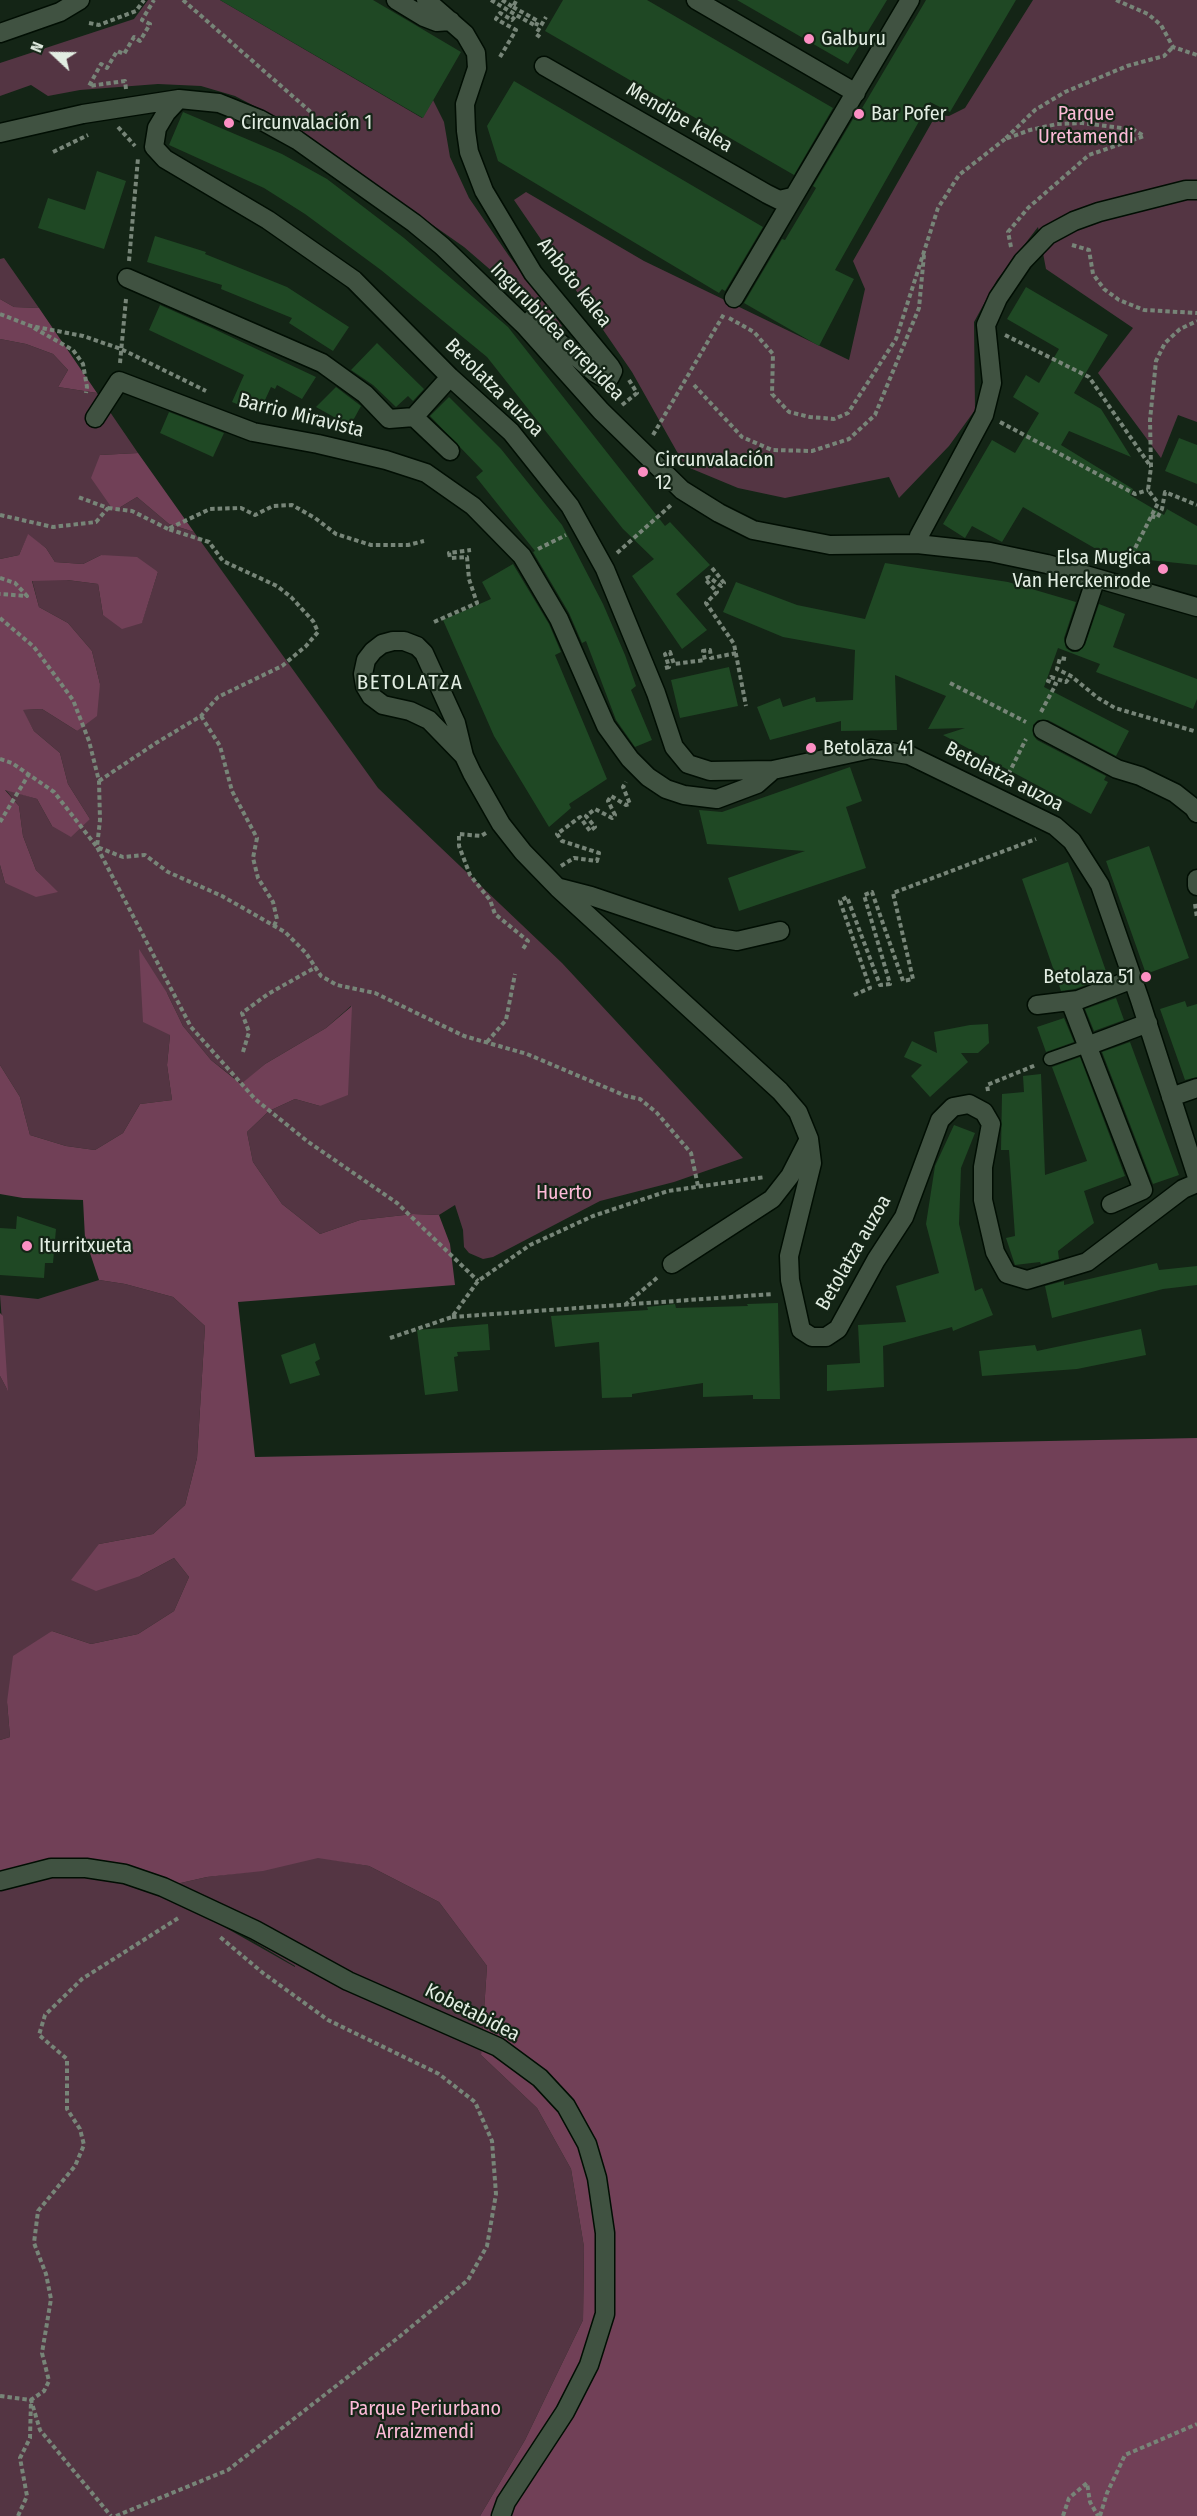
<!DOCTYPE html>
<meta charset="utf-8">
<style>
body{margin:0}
#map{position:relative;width:1197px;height:2516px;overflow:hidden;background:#142516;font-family:"Fira Sans Condensed",sans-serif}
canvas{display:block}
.north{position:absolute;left:24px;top:24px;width:60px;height:60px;-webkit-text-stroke:4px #142516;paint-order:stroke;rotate:292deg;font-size:16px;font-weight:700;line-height:24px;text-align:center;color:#e2ede2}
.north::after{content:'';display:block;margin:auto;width:21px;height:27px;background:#e2ede2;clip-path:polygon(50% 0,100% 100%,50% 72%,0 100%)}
</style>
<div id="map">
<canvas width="1197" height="2516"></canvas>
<div class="north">N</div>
</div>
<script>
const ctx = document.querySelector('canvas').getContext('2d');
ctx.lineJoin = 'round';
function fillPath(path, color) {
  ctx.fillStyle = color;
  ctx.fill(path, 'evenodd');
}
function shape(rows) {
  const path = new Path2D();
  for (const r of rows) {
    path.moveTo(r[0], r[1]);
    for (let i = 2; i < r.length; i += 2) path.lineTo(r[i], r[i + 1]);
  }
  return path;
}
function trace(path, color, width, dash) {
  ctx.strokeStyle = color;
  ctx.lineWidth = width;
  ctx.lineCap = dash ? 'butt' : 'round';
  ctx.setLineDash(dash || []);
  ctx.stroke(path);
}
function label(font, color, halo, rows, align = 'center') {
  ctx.font = font + ' "Fira Sans Condensed",sans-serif';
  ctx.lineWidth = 4.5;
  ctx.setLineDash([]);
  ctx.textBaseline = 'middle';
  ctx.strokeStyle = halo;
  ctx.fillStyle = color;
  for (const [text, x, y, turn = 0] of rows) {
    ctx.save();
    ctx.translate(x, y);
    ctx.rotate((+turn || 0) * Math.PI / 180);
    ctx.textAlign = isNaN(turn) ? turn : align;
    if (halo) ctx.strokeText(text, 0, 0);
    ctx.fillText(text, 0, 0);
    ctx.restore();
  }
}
const green = shape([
 [148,0,220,0,422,118,433,100,444,122,450,157,469,198,509,256,562,326,561,328,559,329,464,247,289,124,235,96,201,86,158,84,80,90,48,96,31,85,0,96,0,63,134,19],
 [1033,0,1197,0,1197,422,1178,415,1161,458,1098,373,1133,328,1046,269,1038,227,997,280,974,322,975,410,949,446,899,498,889,477,785,498,738,488,685,466,632,372,514,200,526,192,644,261,849,360,865,289,853,261,936,115,949,116,965,108],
 [4,258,39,308,14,307,0,299,0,259],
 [0,339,26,344,53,354,68,370,58,387,97,393,138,453,100,455,114,511,137,497,169,524,194,532,378,788,562,963,743,1158,674,1182,600,1201,493,1257,483,1259,469,1253,464,1247,463,1230,455,1205,439,1215,413,1214,360,1220,320,1234,282,1204,253,1162,247,1132,269,1111,295,1099,320,1106,348,1050,351,1006,326,1028,265,1064,242,1084,211,1060,183,1026,167,993,170,1035,167,1065,172,1100,140,1104,123,1133,95,1150,66,1146,30,1135,20,1097,0,1065,0,865,5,883,57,892,36,870,23,836,19,806,5,789,37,799,52,826,90,819,68,784,60,753,34,731,22,710,42,709,77,731,100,684,92,651,68,623,39,607,32,580,67,580,98,584,103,615,142,622,158,572,101,555,83,564,55,562,46,548,28,535,19,555,0,559],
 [99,1280,125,1284,173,1297,205,1326,197,1458,185,1505,153,1534,99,1544,140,1576,174,1558,189,1577,174,1611,138,1634,91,1644,52,1631,7,1702,10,1737,0,1740,0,1376,7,1389,0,1295,38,1299],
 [318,1857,369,1866,439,1902,487,1966,481,2055,537,2108,571,2169,584,2247,583,2320,525,2440,480,2516,0,2516,0,1889,51,1868,163,1887,207,1877,263,1870],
 [166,1889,295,1966,295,1967,175,1899]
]);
const forest = shape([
 [0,299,14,307,39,308,97,393,58,387,68,370,53,354,26,344,0,339],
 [138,453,194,532,169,524,137,497,114,511,91,478,100,455],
 [28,534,46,548,55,562,83,564,101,555,137,557,158,572,142,623,122,629,103,615,98,584,67,580,32,581,39,607,68,623,92,651,100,684,97,716,77,731,42,709,23,710,34,731,60,753,68,784,90,819,71,837,52,826,37,799,5,790,19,806,23,836,36,870,58,892,36,897,5,883,0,865,0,559,19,555],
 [139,949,167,993,183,1026,211,1060,241,1084,265,1064,326,1028,352,1006,348,1095,320,1106,295,1099,269,1111,247,1132,253,1162,282,1204,320,1234,360,1220,413,1214,439,1215,450,1244,455,1285,238,1302,255,1457,1197,1438,1197,2516,480,2516,525,2440,583,2320,584,2247,571,2169,537,2108,481,2055,487,1966,439,1902,369,1866,318,1858,263,1871,207,1877,163,1887,125,1874,0,1876,0,1740,10,1737,7,1702,13,1656,52,1631,91,1644,138,1634,174,1611,189,1577,174,1558,140,1576,96,1591,71,1580,99,1544,153,1534,185,1505,197,1458,205,1326,173,1297,125,1284,99,1280,85,1238,83,1200,23,1198,0,1194,0,1065,20,1097,30,1135,66,1146,95,1150,123,1133,140,1104,172,1100,167,1065,170,1035,143,1022],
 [0,1313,3,1316,8,1391,0,1376]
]);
const building = shape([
 [220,0,373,0,461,52,423,118],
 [563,0,647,0,833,108,794,175,545,31],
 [737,0,887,0,848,64],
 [926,0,1016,0,950,112,930,102,835,270,854,279,819,346,744,303,782,239,785,240,816,188,813,186,853,119,855,120],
 [514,81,763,227,725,291,722,289,719,293,498,161,487,126],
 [183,112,282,154,327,179,404,238,508,327,665,526,670,522,710,565,676,594,707,630,682,649,632,576,654,559,623,529,487,357,381,270,305,214,264,188,169,145],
 [97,171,126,181,104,249,38,228,48,198,85,210],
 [155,236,206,252,205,254,287,287,349,327,333,351,289,323,292,318,221,289,222,285,147,262],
 [1026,287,1108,335,1074,393,1101,409,1131,457,1069,431,1061,445,1133,489,1130,495,1164,515,1167,509,1197,526,1197,565,1119,557,1117,561,1023,507,1002,542,972,526,965,538,943,524,992,440,1015,453,1039,413,1013,397,1026,375,1039,383,1059,349,1007,319],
 [160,305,212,328,316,377,302,399,277,385,275,389,271,387,259,413,232,402,244,375,149,330],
 [377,343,424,389,413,401,408,396,396,407,373,385,351,370],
 [336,387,361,406,350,426,316,407],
 [449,397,501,449,562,525,603,604,625,655,636,686,631,690,652,740,635,747,616,720,586,641,582,643,569,613,533,552,535,551,476,477,483,471,430,416],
 [169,412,224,433,213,457,160,433],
 [1179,438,1197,445,1197,484,1165,471],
 [885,563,1008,582,1076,602,1064,638,1066,648,1072,652,1078,652,1085,645,1099,604,1125,614,1113,647,1197,679,1197,699,1193,709,1096,672,1100,664,1058,648,1044,687,1129,731,1116,756,1048,720,1038,720,1033,725,1033,735,1037,740,1106,776,1104,780,1108,782,1091,814,943,735,965,728,928,729,946,696,895,675,897,730,841,731,841,721,770,740,757,707,780,698,783,707,815,697,816,702,853,700,855,650,783,637,723,612,736,582,797,605,865,619],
 [513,564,549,624,561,652,555,655,607,779,569,804,571,808,549,827,494,736,443,620,491,599,482,582],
 [729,667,738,706,680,718,671,680],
 [850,767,862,801,846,807,866,868,739,911,728,878,805,851,707,844,699,810,722,812],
 [1149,846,1189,958,1146,974,1106,861],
 [1068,862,1108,977,1075,989,1061,991,1022,879],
 [1116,998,1124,1020,1094,1031,1085,1009],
 [1185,1001,1187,1007,1197,1004,1197,1077,1185,1080,1160,1009],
 [1064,1018,1074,1042,1046,1052,1037,1027],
 [988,1024,989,1043,978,1053,961,1053,968,1062,930,1097,911,1076,922,1065,904,1057,912,1041,937,1053,934,1032,970,1025],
 [1130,1042,1179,1175,1153,1184,1102,1052],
 [1080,1057,1125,1176,1084,1191,1094,1223,1058,1251,1059,1259,1041,1264,1040,1262,1015,1265,1006,1238,1015,1236,1009,1150,1001,1150,1002,1094,1024,1092,1023,1076,1041,1074,1045,1175,1087,1161,1052,1067],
 [954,1125,975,1133,961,1168,959,1224,975,1291,982,1288,993,1315,953,1331,952,1327,883,1346,884,1387,827,1391,827,1365,860,1363,858,1325,906,1322,896,1286,939,1273,926,1224,935,1166],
 [17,1216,56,1229,53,1263,45,1263,44,1278,0,1275,0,1228,16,1229],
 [1157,1263,1159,1270,1197,1266,1197,1285,1163,1289,1052,1318,1045,1286,1064,1281,1064,1285],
 [778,1303,780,1399,753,1399,753,1395,703,1397,703,1383,632,1394,632,1397,602,1398,599,1342,555,1347,551,1316,648,1310,647,1307,675,1304,676,1308,748,1306,747,1304],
 [488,1324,490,1350,457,1352,458,1356,454,1357,458,1391,425,1395,417,1330],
 [1141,1329,1146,1355,1077,1369,982,1376,979,1351,1035,1345,1037,1351],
 [315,1343,320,1359,315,1362,320,1375,290,1384,281,1355]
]);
const path = shape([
 [183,0,313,114,314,129],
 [491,0,516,15],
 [502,0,513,7,516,1],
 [1116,0,1148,14,1161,25,1173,47,1197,55],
 [513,7,538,21,536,26],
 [89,23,99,25,136,11,144,0],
 [540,37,536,34,546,17],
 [500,57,516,30,496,19,500,13,512,20,516,15,536,26],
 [126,89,125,81,89,86,101,64,107,68,117,51,124,54,134,37,140,41,150,24,142,20,154,0],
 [118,127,135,146],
 [53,152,88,135],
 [1072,245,1089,250,1093,274,1104,289,1119,300,1144,310,1197,313],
 [1011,247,1008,232,1028,208,1089,155,1144,136,1134,130,1122,128,1082,123,1057,124,1030,130,1005,139,1035,110,1065,92,1127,66,1164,56,1173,47],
 [129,261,138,158],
 [0,314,31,326,83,336,121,349,206,391],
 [729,318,754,332,773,354,772,394,789,412,810,417,834,419,848,413,896,339,938,208,959,175,1005,139],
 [34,328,73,350,83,364,87,387,86,393],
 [1005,335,1089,377,1151,467],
 [120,363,126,299],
 [694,385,742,437,772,450,812,451,849,439,875,415,919,308,924,255],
 [622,405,637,393,629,380],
 [1000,422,1135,494,1148,490],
 [653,435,724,314],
 [108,508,132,511,168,529],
 [0,515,53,527,96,522,108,508,78,497],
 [1151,516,1157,518,1162,509,1165,492,1197,505],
 [538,549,566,535],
 [617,553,671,505],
 [712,568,724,583,721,586,709,577,705,579,717,592,706,603,734,644,746,706],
 [1125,568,1158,503,1148,490,1151,467,1150,420,1156,361,1165,343,1180,329,1197,321],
 [0,578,15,583,27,596,0,594],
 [0,618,34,647,73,700,89,741,99,781,100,820,97,847,191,1027,255,1099,307,1141,397,1203,478,1281],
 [434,622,477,603,469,579,467,557,450,558,449,553,471,550],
 [1066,659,1060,658,1057,669,1071,676,1098,698,1115,708,1194,731],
 [665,668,669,667,665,654,670,652,674,664,705,660,703,651,710,650,711,658,737,653],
 [950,683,1026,722],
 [1041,712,1056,684,1048,681,1051,677,1066,682,1071,676],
 [201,716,220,746,232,791,257,838,253,858,258,878,273,902,277,919,274,926],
 [0,759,12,763,54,792,97,847,123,857,145,855,168,872,222,896,285,932,306,953,321,976,337,985,375,993,464,1036,527,1054,626,1096,640,1099,657,1113,691,1153,698,1186],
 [1008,780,1006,779,1026,739],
 [99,781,156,743,201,716,218,697,282,666,306,646,318,632,313,621,291,597,277,586,223,561,209,542,168,529,210,509,241,508,255,515,273,506,292,505,315,518,336,534,371,545,408,545,424,541],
 [0,822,29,774],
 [486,833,481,836,459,834,459,846,470,875,490,900,495,914,528,941,523,949],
 [561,866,574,858,597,861,599,853,562,841,557,834,580,817,590,831,595,827,586,816,595,809,612,818,615,815,608,801,611,796,626,805,630,804,623,787,626,782],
 [1195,904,1197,918],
 [854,995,870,988,840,901,847,897,880,985,890,984,864,895,872,892,903,981,913,979,893,893,1036,839],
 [487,1042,506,1020,515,974],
 [243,1052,249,1032,242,1013,268,994,316,967],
 [988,1091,987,1085,1036,1065],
 [625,1305,658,1277],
 [452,1317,773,1294],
 [390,1338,452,1317,478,1281,530,1245,593,1216,668,1191,765,1177],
 [0,2396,31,2400,40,2430,111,2516],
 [18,2516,27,2496,20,2458,30,2438,31,2400,44,2391,49,2381,42,2353,51,2299,46,2274,34,2243,38,2211,75,2166,84,2145,80,2129,67,2109,67,2059,39,2035,45,2015,82,1979,180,1917],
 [116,2516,228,2470,399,2337,468,2280,487,2246,496,2194,492,2141,475,2102,439,2074,328,2020,263,1973,220,1937],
 [1063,2516,1069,2498,1087,2483,1090,2502,1098,2516],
 [1100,2516,1107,2493,1125,2455,1197,2424]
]);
const lane = shape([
 [1050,1059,1087,1046]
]);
const street = shape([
 [396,0,424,17,437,22,451,21],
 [426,0,465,34,476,53,477,68,465,104,466,131,469,152,484,191,533,273,610,366,613,371,610,377,602,377,595,373,532,319],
 [696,0,856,93],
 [0,33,60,12,80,0],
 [544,66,767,194,779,200,792,197],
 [179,99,166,113,157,128,154,147,165,159,268,220,354,280,450,377,511,432,570,506,605,569,656,693,674,747,688,764,710,771,773,770,871,749,909,755,1055,826,1072,841,1100,885,1140,1000,1197,1177],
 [0,133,83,114,179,99,219,103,259,119,297,140,414,223,442,246,525,326,601,411,682,490,719,513,753,530,830,545,917,544,990,552,1047,564,1197,607],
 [127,278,322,363,365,394,389,419,414,417,450,451],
 [734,298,910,0],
 [414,417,450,377],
 [95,418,119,381,253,432,318,444,386,460,426,473,473,506,522,556,559,619,606,726,630,759,648,777,666,789,684,795,717,799,757,784,773,770],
 [917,544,919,536,984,415,992,383,986,325,998,298,1023,261,1048,235,1074,221,1099,212,1186,190,1197,190],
 [1075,641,1096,578],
 [1043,730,1117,769,1140,776,1175,793,1194,808,1197,813],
 [464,756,429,720,410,711,383,705,371,696,365,686,363,674,366,660,373,651,382,644,393,641,404,641,417,646,424,653,456,723,464,756,472,773,501,824,523,852,558,888,780,1091,798,1112,809,1139,812,1163,789,1256,790,1280,801,1330,812,1337,826,1337,838,1329,876,1260,904,1217,940,1120,953,1107,969,1104,984,1112,991,1124,983,1167,983,1200,995,1252,1007,1274,1027,1280,1087,1262,1183,1189,1197,1183],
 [1197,879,1197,886],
 [560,888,591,896,713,937,737,941,780,931],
 [1070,1001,1143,1190,1111,1204],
 [1037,1005,1078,1000,1133,979],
 [1087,1046,1148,1023],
 [1171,1097,1197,1088],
 [672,1264,772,1199,790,1176,809,1139],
 [0,1881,51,1868,86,1868,125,1874,163,1887,255,1930,348,1981,498,2047,540,2078,566,2106,587,2144,597,2178,605,2233,605,2314,589,2365,565,2412,506,2502,501,2516]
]);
const markers = [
 [809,39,6,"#fc8fc3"],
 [859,114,6,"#fc8fc3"],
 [229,123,6,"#fc8fc3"],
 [643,472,6,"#fc8fc3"],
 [1163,569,6,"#fc8fc3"],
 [811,748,6,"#fc8fc3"],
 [1146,977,6,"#fc8fc3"],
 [27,1246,6,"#fc8fc3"]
];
const poiNames = [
 ["Galburu",821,39],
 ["Bar Pofer",871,114],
 ["Circunvalación 1",241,123],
 ["Circunvalación",655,460],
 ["12",655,483],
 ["Elsa Mugica",1151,558,"right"],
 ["Van Herckenrode",1151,581,"right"],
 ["Betolaza 41",823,748],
 ["Betolaza 51",1134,977,"right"],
 ["Iturritxueta",39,1246]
];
const parkNames = [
 ["Parque",1086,114],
 ["Uretamendi",1086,137],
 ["Huerto",564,1193],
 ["Parque Periurbano",425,2409],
 ["Arraizmendi",425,2432]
];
const streetNames = [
 ["Mendipe kalea",679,118,30],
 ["Anboto kalea",574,283,52],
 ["Ingurubidea errepidea",557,332,46],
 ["Betolatza auzoa",494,388,45],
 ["Barrio Miravista",301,416,14],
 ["Betolatza auzoa",1004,777,27],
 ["Betolatza auzoa",854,1253,-60],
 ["Kobetabidea",472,2013,27]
];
const neighbourhoodNames = [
 ["BETOLATZA",410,683]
];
fillPath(green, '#543543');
fillPath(forest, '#714057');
fillPath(building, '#1f4824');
trace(lane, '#010e03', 15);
trace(street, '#010e03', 21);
trace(path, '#778578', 4, [4.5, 3]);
trace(lane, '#405241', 12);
trace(street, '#405241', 18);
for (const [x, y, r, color] of markers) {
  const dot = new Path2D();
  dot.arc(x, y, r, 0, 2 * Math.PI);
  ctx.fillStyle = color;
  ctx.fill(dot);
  trace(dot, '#142516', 2);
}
label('20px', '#e2ede2', '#142516', poiNames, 'left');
label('20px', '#fcbad7', '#142516', parkNames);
label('20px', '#e2ede2', '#142516', streetNames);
ctx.letterSpacing = '1.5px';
label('21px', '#e2ede2', '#142516', neighbourhoodNames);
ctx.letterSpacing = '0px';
</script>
